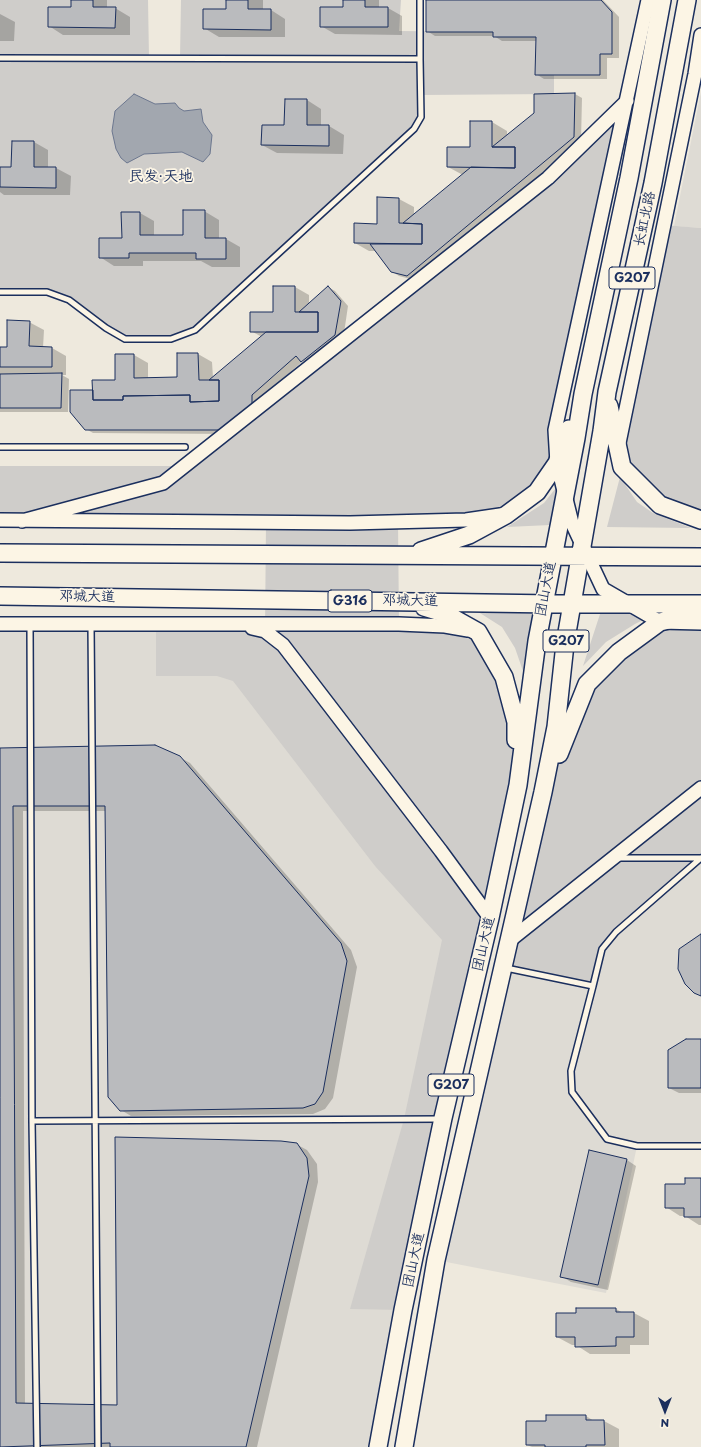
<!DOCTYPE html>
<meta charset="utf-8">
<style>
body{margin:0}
#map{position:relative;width:701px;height:1447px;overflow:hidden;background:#eee9dd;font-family:"Playpen Sans",sans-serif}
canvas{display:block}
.north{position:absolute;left:645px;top:1391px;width:40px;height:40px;-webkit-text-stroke:3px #fcf5e5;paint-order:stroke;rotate:180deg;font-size:11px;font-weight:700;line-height:16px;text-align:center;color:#1b2f5e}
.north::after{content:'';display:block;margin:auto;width:14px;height:18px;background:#1b2f5e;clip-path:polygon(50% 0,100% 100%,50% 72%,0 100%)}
</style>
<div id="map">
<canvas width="701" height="1447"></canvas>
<div class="north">N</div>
</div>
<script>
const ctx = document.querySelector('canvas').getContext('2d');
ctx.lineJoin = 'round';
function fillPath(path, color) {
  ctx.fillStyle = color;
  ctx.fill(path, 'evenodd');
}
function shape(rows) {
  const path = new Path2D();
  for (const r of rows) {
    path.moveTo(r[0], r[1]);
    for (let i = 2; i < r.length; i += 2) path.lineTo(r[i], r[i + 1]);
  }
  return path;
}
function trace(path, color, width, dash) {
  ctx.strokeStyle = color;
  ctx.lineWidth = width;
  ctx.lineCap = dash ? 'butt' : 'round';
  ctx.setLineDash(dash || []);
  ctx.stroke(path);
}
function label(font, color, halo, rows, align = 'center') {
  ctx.font = font + ' "Playpen Sans","LXGW WenKai TC",sans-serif';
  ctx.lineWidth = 3.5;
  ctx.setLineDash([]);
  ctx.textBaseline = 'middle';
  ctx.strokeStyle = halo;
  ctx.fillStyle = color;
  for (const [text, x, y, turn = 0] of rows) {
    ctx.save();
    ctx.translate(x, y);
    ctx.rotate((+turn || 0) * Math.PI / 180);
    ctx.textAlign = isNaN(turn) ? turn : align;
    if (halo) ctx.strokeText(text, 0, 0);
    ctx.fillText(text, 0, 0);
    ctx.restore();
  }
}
const built = shape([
 [701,92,701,228,674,226],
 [0,624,224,624,490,918,378,1447,0,1447],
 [701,788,701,1146,637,1146,606,1293,436,1260,509,941]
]);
const green = shape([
 [0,0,148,0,149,58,180,58,181,0,401,0,399,31,493,32,494,37,536,37,535,75,554,75,554,94,421,95,421,117,414,129,195,330,171,339,125,339,68,300,47,292,0,292],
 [627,101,555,430,557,463,506,515,398,522,399,624,478,632,516,722,518,785,403,1310,350,1309,404,1119,442,940,375,866,233,681,217,676,156,676,156,624,265,630,266,523,0,520,0,466,185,466,548,178],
 [664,225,701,228,701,520,660,505,618,446],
 [620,477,637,502,653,513,691,528,607,527],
 [563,479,550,525,507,527,544,503],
 [472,608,536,611,524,674,515,648,502,627],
 [601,611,661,611,635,624,606,642,583,666],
 [660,622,701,623,701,858,616,932,602,949,593,986,503,967,543,792,587,684]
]);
const water = shape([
 [134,94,155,104,175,103,179,108,184,111,201,109,203,122,212,135,210,154,203,162,182,152,144,154,127,163,121,158,116,149,112,131,115,111,134,94]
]);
const shadow = shape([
 [72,0,107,0,107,8,115,8,130,17,130,35,63,35,49,26,72,8],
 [227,0,263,0,263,10,271,10,285,19,285,37,219,37,204,28,227,10],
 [344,0,379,0,379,8,388,8,402,16,402,35,335,34,321,26,344,8],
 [427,0,603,0,619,17,619,58,607,58,607,79,544,79,536,74,537,41,502,41,494,36,435,36,427,31],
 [0,14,15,22,14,41,0,41],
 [575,94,582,98,581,141,414,280,399,276,391,271,377,251,369,251,355,243,378,225,378,198,399,199,414,207,414,216,463,175,448,167,471,148,471,122,492,122,507,131,507,137],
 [307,100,321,109,321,126,329,126,344,135,343,154,277,153,262,145,285,126],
 [34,142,48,150,48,168,56,168,71,176,70,195,4,195,0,192,0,168,12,168],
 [204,211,219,220,219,239,226,239,240,247,240,267,212,267,201,261,143,261,143,266,114,266,100,257,123,239,140,213,154,221,154,236,184,236],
 [295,287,309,295,309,304,328,287,335,291,348,306,343,340,309,365,303,361,259,399,259,411,230,434,93,433,86,429,93,391,116,381,134,355,148,363,148,379,178,378,198,354,212,362,213,378,262,337,251,331,274,313],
 [29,322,44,330,43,348,52,348,66,356,66,375,62,375,69,379,68,412,0,412,0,348,8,348],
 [0,749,179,757,190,763,351,950,357,967,333,1098,325,1109,313,1114,131,1116,121,1110,106,811,23,811,25,1404,118,1406,296,1144,307,1150,317,1164,318,1182,257,1447,0,1447],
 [701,1040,701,1093,679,1093,669,1088],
 [627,1160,636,1166,608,1290,571,1282,561,1276],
 [701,1179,701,1225,699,1225,685,1216,680,1216,666,1207,686,1185],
 [616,1309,623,1313,634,1313,649,1321,649,1345,630,1345,630,1354,590,1354,576,1345,572,1345,557,1337,577,1314],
 [586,1416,594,1421,604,1421,619,1429,619,1447,532,1447,527,1445,547,1422]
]);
const building = shape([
 [71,0,93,0,93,7,116,7,115,28,48,27,48,7,71,7,71,0],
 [226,0,248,0,248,9,271,9,271,30,203,29,203,9,226,9,226,0],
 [343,0,365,0,365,7,388,7,388,27,320,27,320,7,343,7,343,0],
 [426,0,601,0,612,12,612,54,600,54,600,75,535,75,536,37,493,37,493,32,426,32,426,0],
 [575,93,574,137,407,276,391,272,370,244,422,244,422,224,403,223,471,167,515,168,515,147,492,147,534,113,534,94,575,93],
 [285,99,307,99,307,125,329,125,329,146,261,145,262,125,284,125,285,99],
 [470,121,492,121,492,147,515,147,515,168,447,167,447,147,470,147,470,121],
 [12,141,34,141,34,167,56,167,56,188,0,187,0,167,11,167,12,141],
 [377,197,399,198,399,223,422,224,422,244,354,243,354,223,377,224,377,197],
 [183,210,205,210,205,238,226,238,226,259,196,259,196,253,129,253,129,258,99,258,99,238,122,238,121,212,140,212,140,235,183,235,183,210],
 [273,286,295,286,295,312,318,312,318,332,250,332,250,312,273,312,273,286],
 [328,286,341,301,335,335,301,362,296,356,252,395,252,407,222,430,85,430,70,412,70,390,93,390,93,400,123,400,123,396,190,395,190,402,219,401,219,380,209,380,266,332,318,332,318,312,299,312,328,286],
 [7,320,30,321,29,346,52,347,52,367,0,367,0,347,7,347,7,320],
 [177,353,198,353,199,380,219,380,219,401,190,402,190,395,123,396,123,400,93,400,92,380,115,380,115,354,134,354,134,378,177,377,177,353],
 [62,373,61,408,0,408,0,374,62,373],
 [155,745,180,756,341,943,347,961,323,1092,315,1104,303,1108,120,1111,108,1097,105,806,13,806,16,1403,117,1405,115,1137,281,1141,297,1143,307,1158,309,1176,246,1447,110,1447,110,1443,0,1447,0,748,155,745],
 [701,934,701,996,694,993,685,984,678,969,679,949,701,934],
 [686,1039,701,1039,701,1088,668,1088,668,1050,686,1039],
 [589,1150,627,1159,598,1285,560,1277,589,1150],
 [685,1178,701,1178,701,1217,684,1217,684,1208,665,1208,665,1184,685,1184,685,1178],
 [576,1308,616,1308,616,1312,634,1312,634,1337,616,1337,616,1346,575,1347,575,1337,556,1337,556,1313,576,1313,576,1308],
 [546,1415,586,1415,586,1420,604,1420,605,1445,586,1445,586,1447,545,1447,545,1445,526,1445,526,1421,546,1421,546,1415]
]);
const service = shape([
 [0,58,420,59,420,0],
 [0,292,47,292,69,300,106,328,125,339,171,339,195,330,414,129,421,117,420,59],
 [0,447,185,447],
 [30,624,32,1121,37,1447],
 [91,625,98,1447],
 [617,858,701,858],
 [506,968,593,986,571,1071,572,1092,607,1139,637,1146,701,1146],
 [593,986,602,949,616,932,701,858],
 [32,1121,440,1119]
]);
const tertiary = shape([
 [648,0,555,430,557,463,572,523,603,589,660,622,701,623],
 [619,443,695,74,701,35],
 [0,520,350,523,466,520,500,515],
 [22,521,163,483,548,178,627,101],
 [0,624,399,624,445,626,468,630],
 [252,628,265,631,283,645,441,851,490,918],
 [509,941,701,788]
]);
const trunk = shape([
 [609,406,622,467,660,505,701,520],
 [421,551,469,535,506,515,537,492,557,463,569,429],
 [0,553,701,557],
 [0,596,554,604,701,604],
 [424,607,444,613,478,632,504,677,516,722,516,740],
 [559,754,587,684,619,652,660,622,701,612],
 [378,1447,403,1310,443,1118,490,918,518,785,537,641,576,438,583,394,629,178,662,0],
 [404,1447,436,1260,543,792,556,727,565,644,602,431,607,392,653,183,687,0]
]);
const shields = [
 [632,278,46],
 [350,601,44],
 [566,641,46],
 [451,1085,46]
];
const shieldNames = [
 ["G207",632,278],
 ["G316",350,601],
 ["G207",566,641],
 ["G207",451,1085]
];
const streetNames = [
 ["长虹北路",645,219,-78],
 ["团山大道",546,589,-79],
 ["邓城大道",87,597,1],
 ["邓城大道",410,601,1],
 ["团山大道",484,944,-77],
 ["团山大道",414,1260,-78]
];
const neighbourhoodNames = [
 ["民发·天地",161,177]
];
fillPath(built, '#dedbd4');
fillPath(green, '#cfcdca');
fillPath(water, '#a2a7af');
trace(water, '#6c778f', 1);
fillPath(shadow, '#0003');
fillPath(building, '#babbbe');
trace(building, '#1b2f5e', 1);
trace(service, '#1b2f5e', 8);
trace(tertiary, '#1b2f5e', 16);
trace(trunk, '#1b2f5e', 20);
trace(service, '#fcf5e5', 5);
trace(tertiary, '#fcf5e5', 13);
trace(trunk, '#fcf5e5', 17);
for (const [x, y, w] of shields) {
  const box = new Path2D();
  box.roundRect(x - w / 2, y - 11, w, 22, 3);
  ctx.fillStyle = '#fcf5e5';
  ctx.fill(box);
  trace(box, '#1b2f5e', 1);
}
label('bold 13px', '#1b2f5e', null, shieldNames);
label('14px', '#1b2f5e', '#fcf5e5', streetNames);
label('15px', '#1b2f5e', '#fcf5e5', neighbourhoodNames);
</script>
